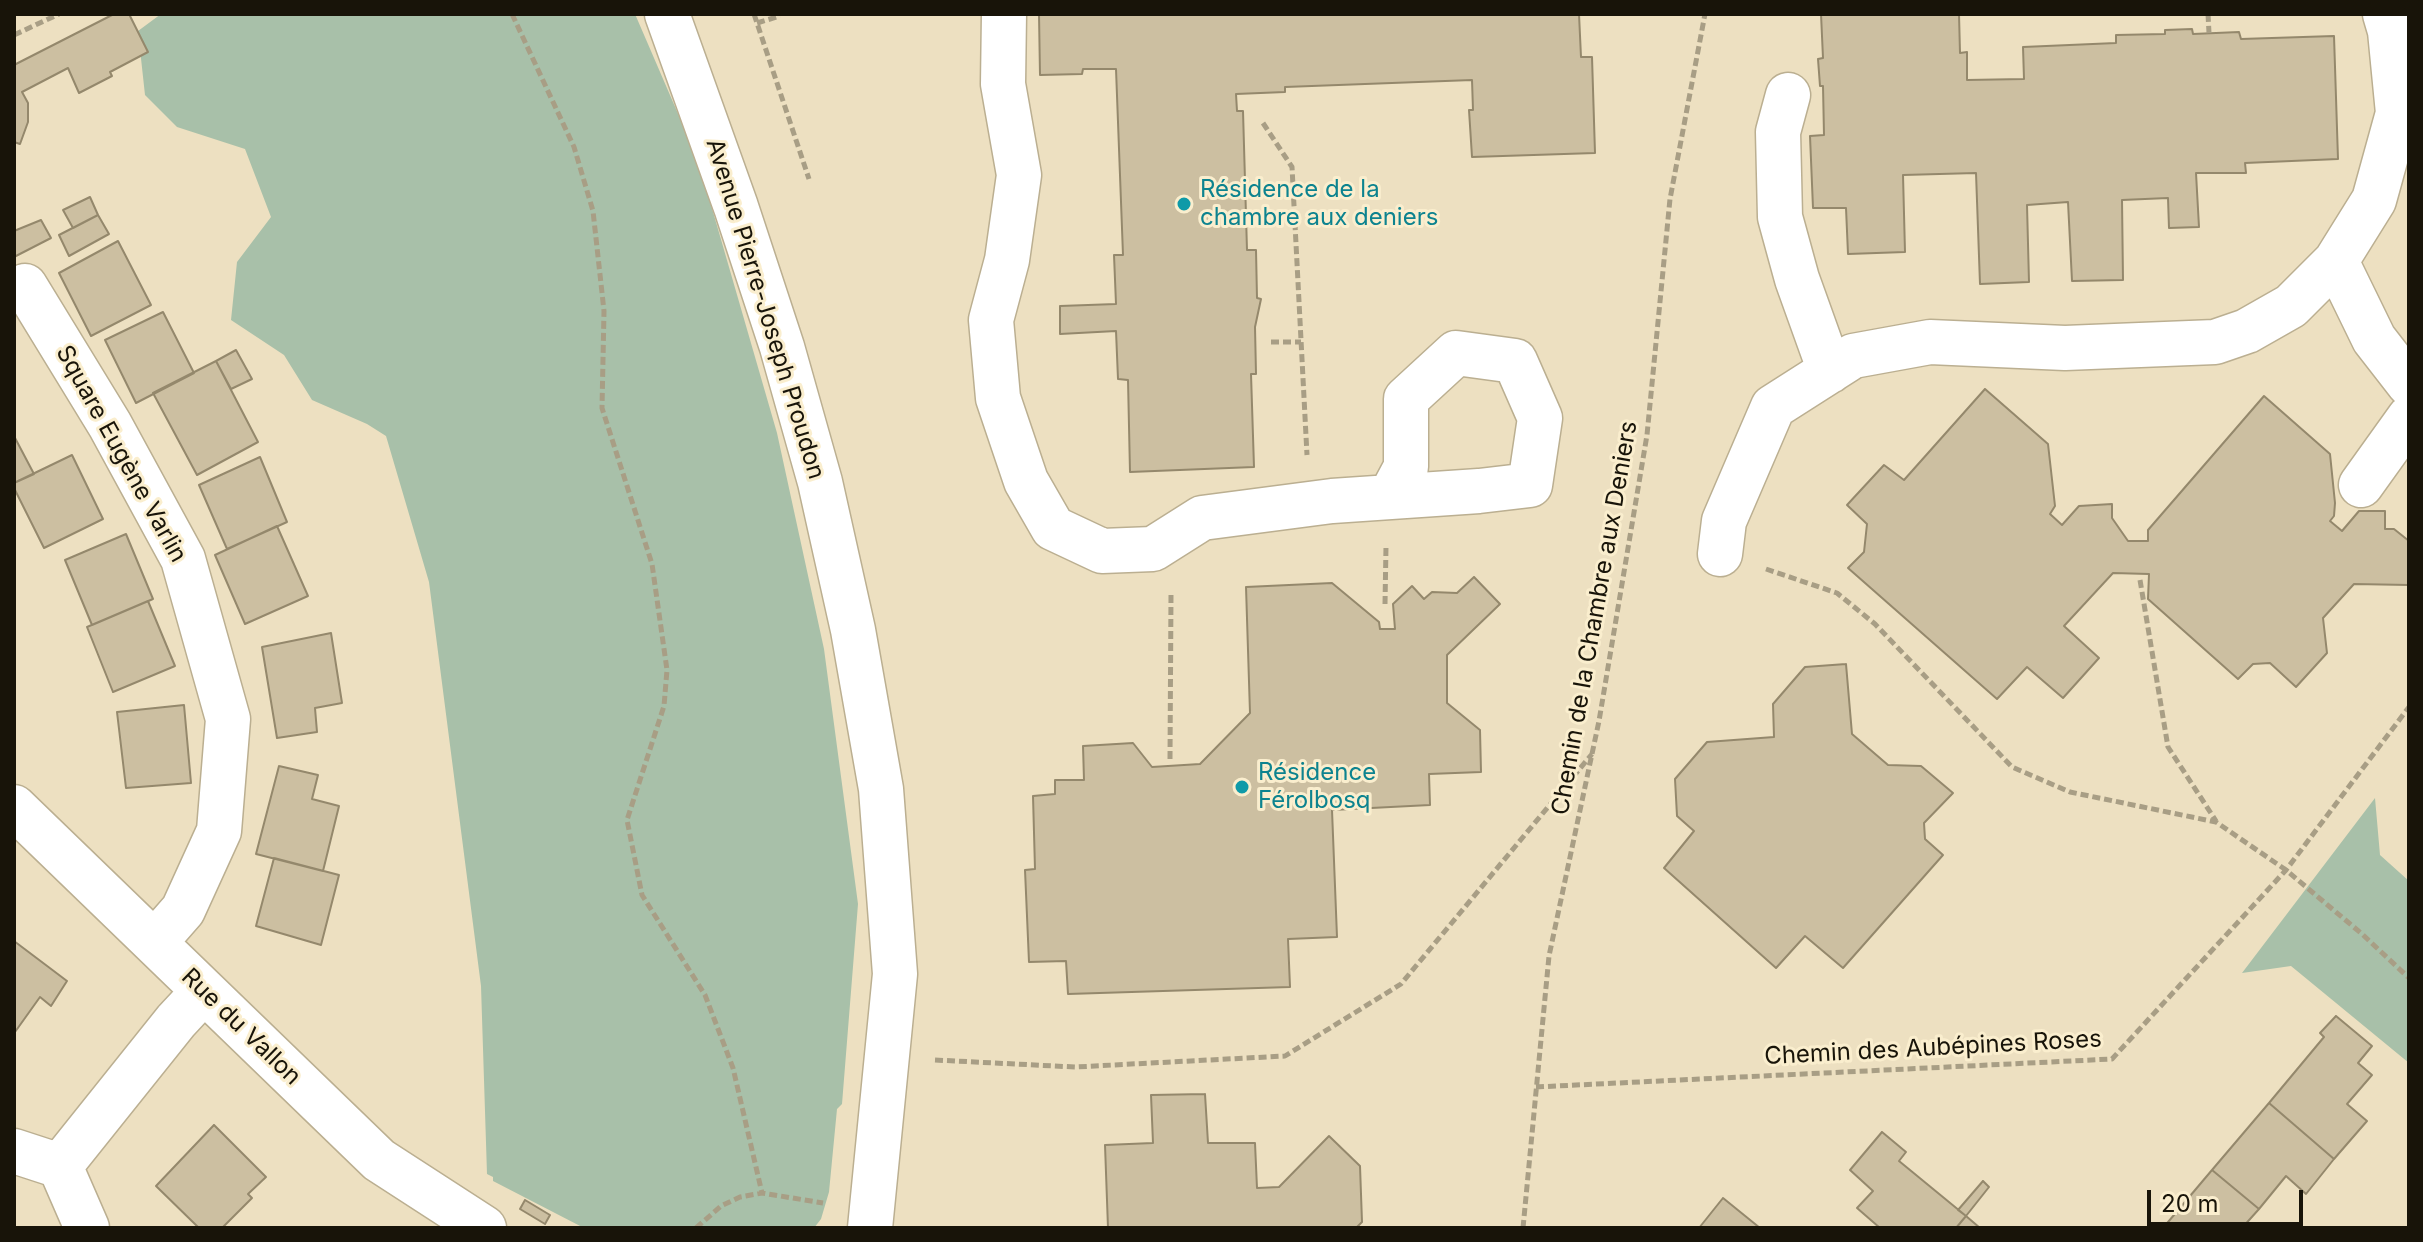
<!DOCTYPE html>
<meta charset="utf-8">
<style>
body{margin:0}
#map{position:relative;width:2423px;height:1242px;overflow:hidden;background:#ede0c1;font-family:Inter,sans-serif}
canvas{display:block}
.frame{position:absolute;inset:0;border:16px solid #181409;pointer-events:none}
.scale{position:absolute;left:2147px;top:1190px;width:156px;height:36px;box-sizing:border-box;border:4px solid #181409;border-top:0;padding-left:10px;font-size:24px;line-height:28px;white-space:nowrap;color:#181409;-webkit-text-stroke:6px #faeece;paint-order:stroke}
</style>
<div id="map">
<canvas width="2423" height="1242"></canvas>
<div class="frame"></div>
<div class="scale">20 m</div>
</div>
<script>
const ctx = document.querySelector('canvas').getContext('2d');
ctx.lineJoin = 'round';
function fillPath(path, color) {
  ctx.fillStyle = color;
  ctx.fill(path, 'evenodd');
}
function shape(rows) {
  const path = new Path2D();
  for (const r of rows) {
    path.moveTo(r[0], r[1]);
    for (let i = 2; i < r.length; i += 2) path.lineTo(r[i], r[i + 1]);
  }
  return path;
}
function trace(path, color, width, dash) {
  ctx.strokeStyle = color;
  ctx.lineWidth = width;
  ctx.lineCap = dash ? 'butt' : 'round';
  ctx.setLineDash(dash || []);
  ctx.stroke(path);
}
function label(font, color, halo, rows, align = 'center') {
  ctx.font = font + ' Inter,sans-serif';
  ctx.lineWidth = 6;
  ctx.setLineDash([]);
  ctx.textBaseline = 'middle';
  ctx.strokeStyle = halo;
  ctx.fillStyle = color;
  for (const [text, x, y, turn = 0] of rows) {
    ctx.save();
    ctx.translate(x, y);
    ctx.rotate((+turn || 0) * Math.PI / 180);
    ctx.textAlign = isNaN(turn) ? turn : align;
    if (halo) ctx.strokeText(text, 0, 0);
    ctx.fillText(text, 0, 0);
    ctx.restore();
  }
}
const green = shape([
 [161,14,635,14,698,160,777,433,824,649,858,904,842,1104,837,1109,829,1192,821,1219,814,1228,584,1228,493,1181,493,1177,487,1174,481,986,429,582,386,436,367,424,312,400,284,355,231,320,237,262,271,217,245,149,177,127,145,95,138,31],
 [2375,798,2380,855,2409,881,2409,1063,2291,966,2242,973]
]);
const building = shape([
 [114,14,129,14,148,52,110,72,112,76,79,93,68,68,22,92,28,103,28,122,20,144,14,142,14,65,114,14],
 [1039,14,1579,14,1581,57,1592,57,1595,153,1472,157,1469,110,1473,110,1472,80,1285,87,1285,92,1236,94,1237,111,1243,111,1247,250,1256,250,1257,298,1261,299,1255,327,1256,374,1251,374,1254,467,1130,472,1128,380,1118,379,1116,331,1060,334,1060,306,1116,304,1114,255,1123,255,1116,69,1083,69,1082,74,1040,75,1039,14],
 [1821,14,1959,14,1960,53,1967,52,1967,80,2024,79,2023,47,2116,43,2116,35,2165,34,2165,30,2192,29,2193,34,2239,32,2241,39,2334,36,2338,159,2245,163,2246,173,2196,173,2199,227,2169,228,2168,198,2122,200,2123,280,2072,281,2068,202,2027,205,2029,282,1980,284,1976,173,1903,175,1905,252,1848,254,1846,208,1813,208,1810,136,1824,135,1823,86,1820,86,1818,59,1823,58,1821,14],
 [90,197,98,215,73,228,63,210,90,197],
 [98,215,109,234,69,256,59,235,98,215],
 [41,220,51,238,14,257,14,231,41,220],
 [118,241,151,305,91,336,59,273,118,241],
 [163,312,194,373,136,403,105,340,163,312],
 [236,350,252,379,231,389,216,361,236,350],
 [216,361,258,442,197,475,153,393,216,361],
 [1985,389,2048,444,2055,506,2050,514,2062,525,2079,506,2112,504,2112,518,2128,541,2148,541,2148,530,2264,396,2330,454,2335,503,2334,516,2330,521,2342,531,2359,511,2385,511,2385,529,2394,529,2409,541,2409,585,2354,584,2323,618,2327,653,2296,687,2270,663,2253,664,2238,679,2148,599,2149,574,2113,573,2064,626,2099,658,2063,698,2027,667,1997,699,1848,568,1864,552,1867,524,1847,505,1884,465,1904,480,1985,389],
 [14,436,34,474,14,483,14,436],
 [72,455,103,519,44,548,14,488,14,483,72,455],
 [260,457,287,522,227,549,199,485,260,457],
 [277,526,308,596,245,624,215,555,277,526],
 [126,534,153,599,92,625,65,560,126,534],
 [1474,577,1500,604,1447,655,1447,703,1480,730,1481,772,1429,774,1430,805,1332,810,1337,937,1288,939,1290,987,1068,994,1066,961,1029,962,1025,870,1035,869,1033,796,1055,794,1055,780,1084,780,1083,746,1133,743,1152,767,1200,764,1250,713,1246,587,1332,583,1379,622,1380,629,1395,629,1393,604,1412,586,1424,599,1432,592,1457,593,1474,577],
 [148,601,175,666,113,692,87,627,148,601],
 [331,633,342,703,315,708,317,732,277,738,262,647,331,633],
 [1846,664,1852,734,1888,765,1921,766,1953,793,1924,823,1925,839,1943,855,1843,968,1805,936,1776,968,1664,868,1694,831,1677,816,1675,779,1707,742,1774,737,1773,704,1805,667,1846,664],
 [184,705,191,783,126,788,117,712,184,705],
 [279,766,318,775,312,799,339,806,323,871,256,854,279,766],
 [274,858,339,875,321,945,256,926,274,858],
 [14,941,67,981,51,1006,40,997,15,1032,14,941],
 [2336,1016,2372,1046,2358,1063,2372,1075,2347,1104,2367,1121,2334,1159,2269,1103,2324,1037,2320,1033,2336,1016],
 [1205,1094,1208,1143,1255,1143,1257,1188,1279,1187,1329,1136,1360,1166,1362,1222,1356,1228,1108,1228,1105,1145,1153,1143,1151,1095,1205,1094],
 [2269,1103,2334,1159,2306,1194,2286,1176,2259,1209,2212,1170,2269,1103],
 [214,1125,266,1177,248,1194,252,1198,222,1228,199,1228,156,1186,214,1125],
 [1882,1132,1906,1152,1899,1161,1966,1216,1956,1228,1880,1228,1857,1208,1873,1191,1850,1170,1882,1132],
 [2212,1170,2259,1209,2242,1228,2163,1228,2212,1170],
 [1983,1181,1989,1187,1966,1216,1958,1210,1983,1181],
 [1723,1198,1760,1228,1699,1228,1723,1198],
 [525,1200,550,1215,545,1224,520,1209,525,1200],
 [1966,1216,1980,1228,1956,1228,1966,1216]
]);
const path = shape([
 [512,14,574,147,593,211,604,311,602,408,652,564,667,670,664,706,627,820,642,895,705,995,733,1068,762,1193],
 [754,14,809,179],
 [2208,14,2209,33],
 [757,23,780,16],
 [14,35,59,14],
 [1263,123,1292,167,1307,455],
 [1271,342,1301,342],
 [1766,569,1837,593,1875,624,2012,767,2070,792,2216,822,2286,870,2362,934,2409,978],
 [2140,580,2168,747,2216,821],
 [1385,604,1386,546],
 [1170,759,1171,594],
 [935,1060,1075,1067,1285,1056,1401,984,1592,754],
 [1536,1087,2112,1059,2286,870,2409,707],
 [696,1228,721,1206,740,1197,762,1193,823,1203],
 [1523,1228,1549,956,1599,721,1647,435,1670,199,1705,14]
]);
const minor = shape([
 [667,14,736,207,782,347,820,482,853,630,881,789,895,974,870,1228],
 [1004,14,1003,84,1019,175,1007,260,991,320,998,398,1026,481,1053,528,1102,551,1153,549,1202,518,1332,501,1479,491,1530,485,1540,418,1515,361,1456,353,1406,399,1406,467,1390,497],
 [1788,95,1778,132,1780,217,1797,279,1830,371],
 [2336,261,2374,339,2409,384],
 [25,286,110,425,183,559,228,719,219,831,183,910,155,942],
 [2361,485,2409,418],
 [1720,554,1724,521,1773,407,1853,356,1930,342,2065,348,2215,342,2247,331,2291,306,2336,261,2374,200,2398,113,2390,31,2385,14],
 [14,807,379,1160,484,1228],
 [14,1151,60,1166,176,1021,203,992],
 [60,1166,87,1228]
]);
const markers = [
 [1184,204,8,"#0f9aa8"],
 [1242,787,8,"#0f9aa8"]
];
const cultureNames = [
 ["Résidence de la",1200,190],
 ["chambre aux deniers",1200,218],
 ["Résidence",1258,773],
 ["Férolbosq",1258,801]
];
const streetNames = [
 ["Avenue Pierre-Joseph Proudon",765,309,73],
 ["Square Eugène Varlin",121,454,61],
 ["Chemin de la Chambre aux Deniers",1595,618,-80],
 ["Rue du Vallon",241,1027,44],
 ["Chemin des Aubépines Roses",1933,1048,-3]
];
fillPath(green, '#a8c0a9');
fillPath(building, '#ccbfa1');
trace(building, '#94886c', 2);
trace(minor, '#bbaf91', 47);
trace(path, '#a89e85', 5, [8, 4]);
trace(minor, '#fff', 44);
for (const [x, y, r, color] of markers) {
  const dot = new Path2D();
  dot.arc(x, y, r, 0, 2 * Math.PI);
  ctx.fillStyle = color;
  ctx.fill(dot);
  trace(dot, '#faeece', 3);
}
label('24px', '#0d838f', '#faeece', cultureNames, 'left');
label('24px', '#181409', '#faeece', streetNames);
</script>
